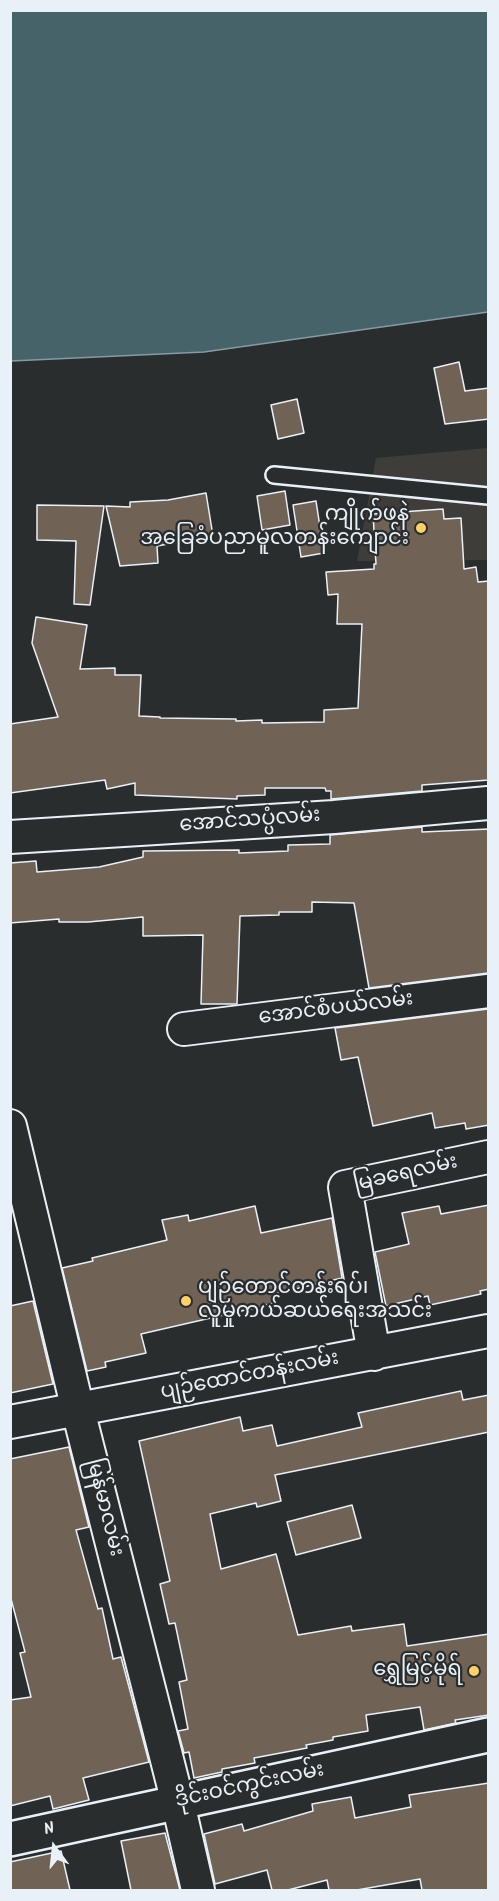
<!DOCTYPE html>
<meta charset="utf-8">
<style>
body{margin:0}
#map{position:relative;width:499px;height:1901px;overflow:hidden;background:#2a2d2e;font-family:Kalam,sans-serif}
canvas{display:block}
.frame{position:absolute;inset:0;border:12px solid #e8f1f8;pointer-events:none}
.north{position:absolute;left:24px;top:1817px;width:60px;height:60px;-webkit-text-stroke:4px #2a2d2e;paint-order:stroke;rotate:345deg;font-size:16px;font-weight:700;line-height:24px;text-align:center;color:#e8f1f8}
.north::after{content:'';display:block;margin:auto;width:21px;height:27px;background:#e8f1f8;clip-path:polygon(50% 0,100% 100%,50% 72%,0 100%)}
</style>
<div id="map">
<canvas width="499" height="1901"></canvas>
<div class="frame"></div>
<div class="north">N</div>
</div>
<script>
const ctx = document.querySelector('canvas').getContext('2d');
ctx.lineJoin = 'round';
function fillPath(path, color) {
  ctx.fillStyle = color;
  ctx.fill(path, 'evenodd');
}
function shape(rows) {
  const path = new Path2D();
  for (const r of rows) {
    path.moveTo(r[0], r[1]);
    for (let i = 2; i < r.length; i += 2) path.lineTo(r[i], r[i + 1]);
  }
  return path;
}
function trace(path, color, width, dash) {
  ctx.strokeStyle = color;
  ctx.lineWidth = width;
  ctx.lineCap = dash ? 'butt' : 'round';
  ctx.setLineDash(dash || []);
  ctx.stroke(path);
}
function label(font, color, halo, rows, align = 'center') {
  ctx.font = font + ' Kalam,"Noto Sans Myanmar",sans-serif';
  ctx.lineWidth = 4.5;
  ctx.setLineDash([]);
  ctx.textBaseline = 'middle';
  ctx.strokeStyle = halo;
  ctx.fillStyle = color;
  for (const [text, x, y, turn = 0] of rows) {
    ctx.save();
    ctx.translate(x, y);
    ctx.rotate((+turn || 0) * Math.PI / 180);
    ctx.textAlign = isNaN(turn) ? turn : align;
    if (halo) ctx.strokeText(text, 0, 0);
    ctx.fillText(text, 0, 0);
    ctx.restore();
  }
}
const built = shape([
 [488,448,488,560,357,561,376,458]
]);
const water = shape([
 [10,11,488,11,488,312,204,352,11,361,10,11]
]);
const building = shape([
 [459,362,465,391,489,388,489,419,445,424,434,368,459,362],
 [297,399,304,433,278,439,271,405,297,399],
 [285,491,290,525,262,530,257,496,285,491],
 [206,493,213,536,157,546,158,563,120,566,106,506,130,507,130,502,168,500,206,493],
 [316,501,324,553,301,557,293,505,316,501],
 [37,505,104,506,90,605,74,604,76,541,37,540,37,505],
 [443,509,444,519,461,518,464,569,476,567,478,582,489,581,489,780,422,785,422,791,331,799,331,791,326,791,325,788,265,788,265,795,237,796,237,799,135,795,135,783,107,789,105,780,10,793,10,724,58,717,32,643,36,617,87,625,80,669,115,668,115,675,141,675,139,716,160,717,160,718,236,719,236,721,262,720,262,723,324,722,324,710,358,708,362,624,337,624,338,594,328,595,326,572,374,569,374,564,376,564,373,514,443,509],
 [422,827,422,832,489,829,488,973,369,988,354,903,312,902,312,912,279,912,279,915,240,916,237,1004,201,1004,203,935,143,936,143,917,88,922,59,922,59,919,10,923,10,863,36,861,37,872,99,867,143,857,143,851,239,850,239,853,288,851,288,845,330,844,330,835,422,827],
 [488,1009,489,1125,466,1129,465,1123,435,1128,432,1113,373,1126,358,1057,341,1060,335,1028,488,1009],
 [489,1205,489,1289,480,1291,481,1294,430,1305,428,1296,386,1306,375,1252,409,1244,402,1213,439,1206,441,1214,489,1205],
 [255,1206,261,1233,332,1218,342,1278,274,1294,276,1303,141,1334,146,1353,105,1362,106,1367,87,1371,62,1268,93,1261,92,1258,167,1240,162,1220,188,1215,189,1221,255,1206],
 [33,1301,53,1384,10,1393,10,1306,33,1301],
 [461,1391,463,1400,489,1395,489,1432,275,1475,281,1501,257,1507,256,1503,210,1514,221,1569,276,1554,298,1635,351,1626,352,1631,404,1624,407,1646,489,1634,489,1715,455,1720,456,1723,424,1730,420,1707,366,1715,368,1731,333,1737,333,1740,306,1745,307,1748,254,1758,255,1763,222,1769,222,1772,194,1778,189,1752,184,1753,178,1731,188,1729,179,1682,187,1680,175,1623,169,1624,160,1584,170,1581,139,1441,240,1417,243,1431,272,1425,277,1446,362,1427,358,1413,461,1391],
 [69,1447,89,1527,76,1530,98,1609,102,1608,113,1659,121,1657,149,1762,83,1778,89,1800,53,1809,50,1796,10,1806,10,1700,31,1697,20,1653,25,1652,10,1595,10,1459,69,1447],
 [352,1505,361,1538,296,1555,287,1522,352,1505],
 [489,1783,489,1890,422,1890,420,1879,357,1890,329,1890,327,1880,288,1890,272,1890,267,1870,215,1884,204,1834,242,1824,244,1831,313,1811,312,1804,351,1797,355,1818,411,1807,409,1795,489,1783],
 [165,1833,180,1890,131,1890,121,1841,165,1833],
 [61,1851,70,1890,10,1890,10,1862,61,1851]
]);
const service = shape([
 [274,475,488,496]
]);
const minor = shape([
 [10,837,334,817,488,803],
 [184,1029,488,991],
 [10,1126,78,1410,178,1803,198,1890],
 [374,1354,345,1187,488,1157],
 [10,1422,488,1331]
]);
const tertiary = shape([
 [10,1839,488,1735]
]);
const markers = [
 [421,528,6,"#ffd166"],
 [186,1301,6,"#ffd166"],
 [474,1671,6,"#ffd166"]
];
const poiNames = [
 ["ကျိုက်ဖနဲ",409,516],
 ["အခြေခံပညာမူလတန်းကျောင်း",409,540],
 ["ပျဉ်တောင်တန်းရပ်၊",198,1289,"left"],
 ["လူမှုကယ်ဆယ်ရေးအသင်း",198,1313,"left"],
 ["ရွှေမြင့်မိုရ်",462,1671]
];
const streetNames = [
 ["အောင်သပ္ပံလမ်း",250,822,-4],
 ["အောင်စံပယ်လမ်း",336,1010,-7],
 ["မြခရေလမ်း",406,1175,-13],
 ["ပျဉ်ထောင်တန်းလမ်း",250,1377,-11],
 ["မြန်မာလမ်း",103,1508,76],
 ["ဒိုင်းဝင်ကွင်းလမ်း",250,1787,-12]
];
fillPath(built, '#3f3d3a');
fillPath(water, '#456368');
trace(water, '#869ca2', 1.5);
fillPath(building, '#706356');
trace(building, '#e8f1f8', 1.5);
trace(service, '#e8f1f8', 20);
trace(minor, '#e8f1f8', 36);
trace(tertiary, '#e8f1f8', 38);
trace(service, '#2a2d2e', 15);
trace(minor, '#2a2d2e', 32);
trace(tertiary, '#2a2d2e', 33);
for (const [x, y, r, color] of markers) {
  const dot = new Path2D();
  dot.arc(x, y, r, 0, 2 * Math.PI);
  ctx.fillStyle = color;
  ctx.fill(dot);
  trace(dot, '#2a2d2e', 2);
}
label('21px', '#e8f1f8', '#2a2d2e', poiNames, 'right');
label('21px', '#e8f1f8', '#2a2d2e', streetNames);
</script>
